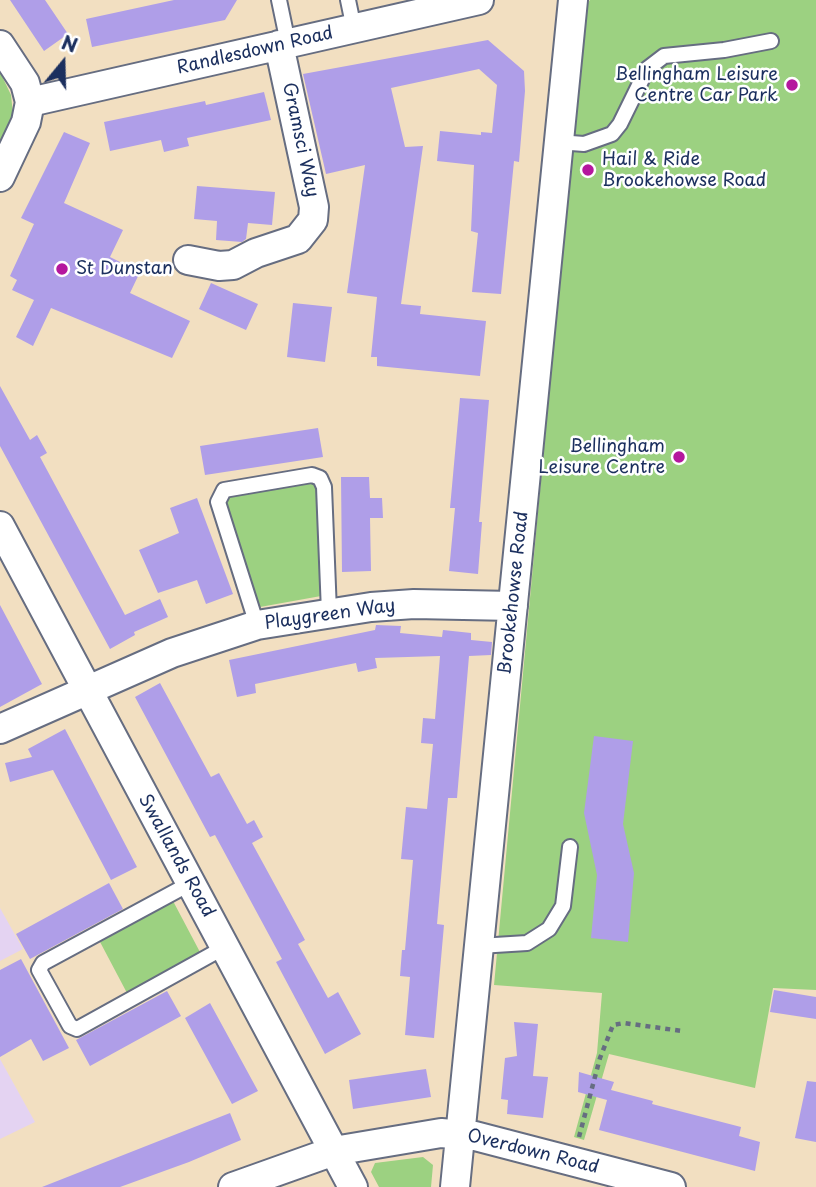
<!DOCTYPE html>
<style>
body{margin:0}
#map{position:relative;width:816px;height:1187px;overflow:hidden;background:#f2dfc1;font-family:"Playpen Sans",sans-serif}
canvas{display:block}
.north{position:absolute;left:28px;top:28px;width:70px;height:70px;-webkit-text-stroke:5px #fff;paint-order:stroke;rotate:19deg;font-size:19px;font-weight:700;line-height:28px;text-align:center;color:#1b2f5e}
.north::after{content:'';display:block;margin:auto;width:24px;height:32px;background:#1b2f5e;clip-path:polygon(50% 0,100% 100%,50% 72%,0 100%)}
</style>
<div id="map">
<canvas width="816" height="1187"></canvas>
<div class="north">N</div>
</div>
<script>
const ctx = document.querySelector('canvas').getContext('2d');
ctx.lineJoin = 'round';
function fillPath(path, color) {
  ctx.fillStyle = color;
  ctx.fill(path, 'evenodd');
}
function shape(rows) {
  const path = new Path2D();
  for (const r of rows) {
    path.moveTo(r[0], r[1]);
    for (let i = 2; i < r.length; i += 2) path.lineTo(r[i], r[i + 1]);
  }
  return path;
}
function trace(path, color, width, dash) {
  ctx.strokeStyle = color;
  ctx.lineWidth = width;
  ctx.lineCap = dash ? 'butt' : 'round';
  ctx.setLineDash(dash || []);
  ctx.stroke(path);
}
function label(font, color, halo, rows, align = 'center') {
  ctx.font = font + ' "Playpen Sans",sans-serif';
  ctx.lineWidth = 5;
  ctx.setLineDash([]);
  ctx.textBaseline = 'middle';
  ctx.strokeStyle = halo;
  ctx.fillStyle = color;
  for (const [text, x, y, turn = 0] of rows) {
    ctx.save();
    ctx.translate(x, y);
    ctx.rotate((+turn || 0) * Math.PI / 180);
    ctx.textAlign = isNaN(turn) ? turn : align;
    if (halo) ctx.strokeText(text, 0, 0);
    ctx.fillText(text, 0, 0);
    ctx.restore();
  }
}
const built = shape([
 [0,908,23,949,0,961],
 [0,1059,35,1122,0,1139]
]);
const green = shape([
 [590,0,816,0,816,990,773,988,755,1088,609,1054,584,1140,574,1137,597,1053,602,993,494,985,585,7],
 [0,72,11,95,13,114,0,147],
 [310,480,319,488,321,596,260,607,222,503,228,493],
 [173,901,201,954,127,993,99,940],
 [423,1157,433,1165,431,1187,379,1187,371,1172,375,1163]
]);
const building = shape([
 [10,0,45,0,68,34,44,51],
 [174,0,237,0,225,20,92,47,86,19],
 [488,40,524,71,525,91,519,162,514,161,501,294,472,292,478,233,471,231,474,165,437,161,440,131,481,135,481,132,492,133,497,85,479,69,391,88,405,147,423,146,401,304,421,306,420,314,486,321,480,376,377,366,377,357,371,357,377,297,347,293,365,165,326,174,303,74],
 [264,92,271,120,187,138,189,146,164,152,161,140,110,151,104,122,205,101,206,105],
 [64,132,90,143,64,203,123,230,110,257,140,272,130,293,190,321,172,358,51,308,33,346,16,337,34,300,12,290,17,280,10,276,34,224,21,218],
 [197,186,275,192,272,225,248,223,246,239,242,242,216,240,217,221,194,219],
 [211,283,258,304,246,330,199,309],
 [293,303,332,307,325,362,287,357],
 [0,386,30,440,37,435,47,453,40,457,125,615,160,599,168,617,134,632,135,635,110,649,0,446],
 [460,398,489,400,479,522,482,522,478,574,449,571,455,508,450,508],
 [318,428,323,457,205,475,200,446],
 [341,477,369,477,370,498,382,498,383,518,370,518,371,571,342,572],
 [197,498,233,594,206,604,197,580,158,593,139,550,179,533,170,508],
 [0,605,42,684,0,707],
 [376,625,401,626,400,633,442,637,443,630,471,633,471,640,492,642,491,655,469,656,457,798,448,798,437,924,444,925,434,1038,405,1035,410,977,400,976,402,950,405,950,413,860,401,859,406,807,427,809,433,744,421,743,423,718,435,719,440,656,375,658,377,668,358,672,356,663,331,668,255,684,256,693,237,697,229,660,375,630],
 [160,683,211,777,219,773,247,824,254,820,263,837,252,843,305,940,298,944,328,998,338,992,361,1034,325,1054,276,962,282,959,215,835,210,837,135,697],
 [65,729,137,867,111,880,53,770,10,782,5,763,32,757,28,749],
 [594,736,633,741,623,824,634,873,628,942,591,938,597,875,584,813],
 [109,883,123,909,30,959,16,934],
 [21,959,69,1048,43,1061,31,1039,0,1057,0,970],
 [774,990,816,997,816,1019,770,1012],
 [167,991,181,1016,90,1066,76,1040],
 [210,1003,258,1091,232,1104,185,1018],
 [514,1022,538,1024,533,1076,548,1077,543,1118,507,1114,508,1100,501,1099,505,1058,517,1056],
 [426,1069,431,1097,353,1109,349,1080],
 [579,1072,614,1082,611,1090,653,1101,652,1104,741,1127,739,1136,760,1142,755,1171,599,1130,607,1100,578,1092],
 [807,1081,816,1082,816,1142,795,1138],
 [230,1113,241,1140,189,1162,120,1187,42,1187]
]);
const path = shape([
 [579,1137,600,1058,613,1025,624,1023,682,1031]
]);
const service = shape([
 [279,0,288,43],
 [348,0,354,29],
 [558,142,584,144,612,134,620,124,647,69,664,56,724,50,771,41],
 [257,625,218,502,224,490,312,475,320,478,324,487,329,612],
 [191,883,43,963,39,970,70,1026,77,1029,225,947],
 [479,946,527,943,549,929,563,906,570,847]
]);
const minor = shape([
 [0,45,25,83,30,102,26,122,0,177],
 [30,102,479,0],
 [188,260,219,266,233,265,256,253,298,239,313,220,314,207,279,45],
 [0,526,353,1187],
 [0,729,172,653,257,625,371,607,414,604,513,606],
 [233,1187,334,1151,441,1133,475,1136,671,1187],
 [455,1187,573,0]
]);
const markers = [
 [792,85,7,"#b5179e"],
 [588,170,7,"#b5179e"],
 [62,269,7,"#b5179e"],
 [679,457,7,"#b5179e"]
];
const streetNames = [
 ["Randlesdown Road",255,51,-13],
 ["Gramsci Way",300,140,78],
 ["Brookehowse Road",514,593,-84],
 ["Playgreen Way",330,615,-8],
 ["Swallands Road",176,856,61],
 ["Overdown Road",533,1152,14]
];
const poiNames = [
 ["Bellingham Leisure",778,75],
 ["Centre Car Park",778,96],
 ["Hail & Ride",602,160,"left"],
 ["Brookehowse Road",602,181,"left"],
 ["St Dunstan",76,269,"left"],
 ["Bellingham",665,447],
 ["Leisure Centre",665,468]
];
fillPath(built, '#e4d3f2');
fillPath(green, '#9cd181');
fillPath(building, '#af9ee8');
trace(service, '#666d81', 18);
trace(minor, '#666d81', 32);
trace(path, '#666d81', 4.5, [5, 5]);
trace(service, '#fff', 14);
trace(minor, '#fff', 28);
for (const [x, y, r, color] of markers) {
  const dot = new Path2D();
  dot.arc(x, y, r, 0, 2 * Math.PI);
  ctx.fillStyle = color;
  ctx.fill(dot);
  trace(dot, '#fff', 2.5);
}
label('18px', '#1b2f5e', '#fff', streetNames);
label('18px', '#1b2f5e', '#fff', poiNames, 'right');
</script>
